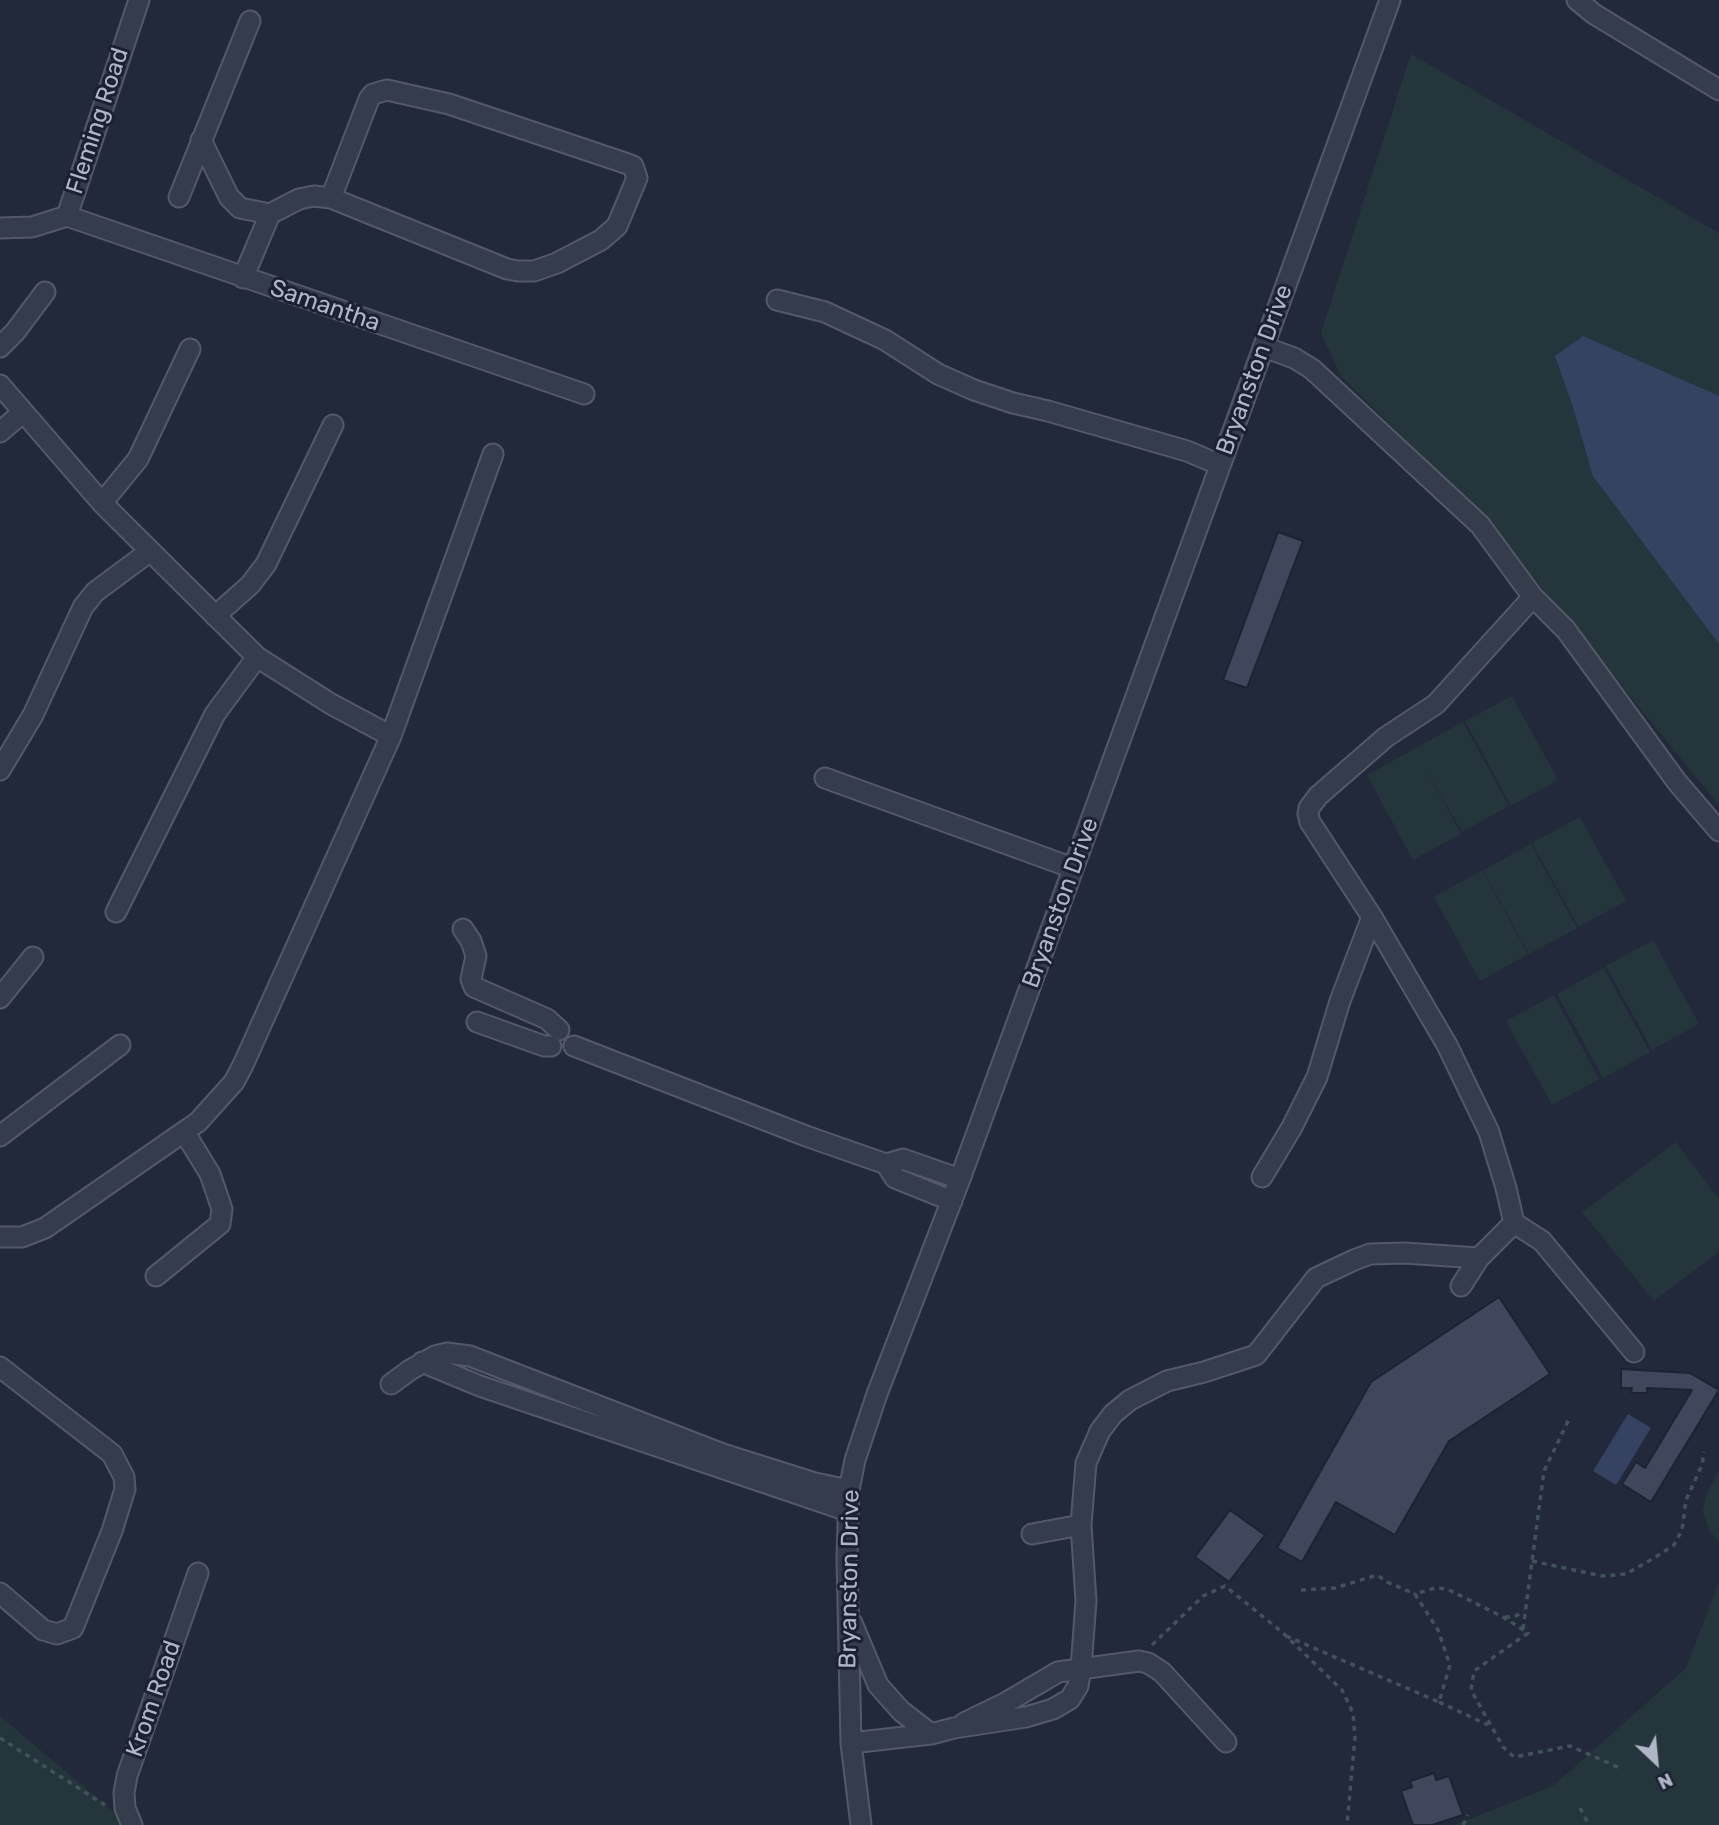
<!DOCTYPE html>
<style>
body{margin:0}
#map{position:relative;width:1719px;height:1825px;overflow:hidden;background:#22293b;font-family:Rubik,sans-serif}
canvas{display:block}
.north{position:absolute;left:1621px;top:1727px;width:70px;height:70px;-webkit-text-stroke:5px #1b2130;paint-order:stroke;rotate:154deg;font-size:19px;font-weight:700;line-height:28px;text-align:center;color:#b0b6c7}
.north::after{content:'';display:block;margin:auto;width:24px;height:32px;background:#b0b6c7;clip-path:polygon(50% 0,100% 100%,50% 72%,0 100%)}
</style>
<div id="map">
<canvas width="1719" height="1825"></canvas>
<div class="north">N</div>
</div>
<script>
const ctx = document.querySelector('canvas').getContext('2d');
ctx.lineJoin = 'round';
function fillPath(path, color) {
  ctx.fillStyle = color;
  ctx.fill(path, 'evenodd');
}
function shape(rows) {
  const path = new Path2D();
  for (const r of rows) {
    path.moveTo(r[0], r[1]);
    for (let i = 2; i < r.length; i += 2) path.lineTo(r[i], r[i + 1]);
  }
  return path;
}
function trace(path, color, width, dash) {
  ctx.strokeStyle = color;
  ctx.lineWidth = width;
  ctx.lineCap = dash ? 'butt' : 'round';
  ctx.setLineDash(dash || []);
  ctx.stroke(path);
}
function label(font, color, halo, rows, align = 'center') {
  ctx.font = font + ' Rubik,sans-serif';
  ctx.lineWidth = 6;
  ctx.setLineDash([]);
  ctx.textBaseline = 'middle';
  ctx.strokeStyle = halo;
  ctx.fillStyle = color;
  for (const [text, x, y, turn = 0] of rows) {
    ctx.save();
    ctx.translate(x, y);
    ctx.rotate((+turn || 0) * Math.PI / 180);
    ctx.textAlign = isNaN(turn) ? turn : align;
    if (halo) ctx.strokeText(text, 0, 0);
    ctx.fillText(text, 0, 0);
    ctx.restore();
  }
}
const green = shape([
 [1411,54,1719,233,1719,805,1482,515,1341,376,1321,333],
 [1512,696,1558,780,1511,806,1465,721],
 [1463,722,1509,806,1462,832,1425,767,1461,834,1413,860,1367,775],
 [1580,817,1626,901,1578,927,1532,843],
 [1531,844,1577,928,1529,954,1483,870],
 [1482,870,1528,954,1480,981,1434,897],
 [1653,940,1699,1024,1652,1050,1606,966],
 [1604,968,1650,1052,1603,1078,1557,994],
 [1554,995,1599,1079,1552,1105,1506,1021],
 [1676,1142,1719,1199,1719,1252,1654,1301,1582,1212],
 [1719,1470,1719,1541,1709,1531,1703,1511,1706,1495],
 [1719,1582,1719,1825,1454,1825,1553,1786,1686,1668],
 [0,1716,129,1825,0,1825]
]);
const water = shape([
 [1583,336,1719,396,1719,644,1593,476,1573,407,1555,356],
 [1628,1414,1651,1428,1616,1485,1593,1471]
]);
const building = shape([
 [1278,532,1303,541,1247,688,1223,680,1278,532],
 [1499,1297,1550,1374,1449,1441,1395,1535,1336,1502,1302,1562,1277,1548,1371,1382,1499,1297],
 [1621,1369,1690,1373,1719,1390,1651,1502,1622,1484,1636,1462,1645,1468,1692,1390,1647,1388,1647,1393,1631,1393,1632,1388,1621,1388,1621,1369],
 [1230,1510,1265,1535,1229,1582,1195,1557,1230,1510],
 [1434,1773,1436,1780,1449,1776,1463,1815,1432,1825,1413,1825,1401,1791,1412,1787,1410,1781,1434,1773]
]);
const path = shape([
 [1532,1561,1602,1576,1626,1574,1654,1558,1674,1545,1682,1530,1686,1500,1702,1465,1704,1452],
 [1301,1590,1335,1588,1377,1575,1387,1582,1415,1594],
 [1505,1617,1514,1617,1524,1611],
 [1523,1629,1544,1471,1569,1419],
 [1286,1636,1439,1702,1450,1665,1438,1630,1415,1594,1435,1588,1447,1589,1503,1617,1528,1633,1474,1671,1471,1690,1503,1747,1514,1757,1570,1746,1620,1768],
 [1152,1645,1203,1596,1225,1586,1282,1632,1342,1690,1353,1713,1355,1737,1347,1825],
 [1439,1702,1488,1725],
 [0,1738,105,1805],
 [1580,1808,1589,1825],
 [1463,1825,1468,1815]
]);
const minor = shape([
 [1577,0,1594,14,1719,90],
 [201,140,229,197,240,208,270,214,299,199,314,196,331,198,507,269,518,271,534,271,557,263,601,240,617,226,637,178,633,166,628,164,449,104,387,90,373,94,369,99,331,198],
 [179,197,250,21],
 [67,216,584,394],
 [67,216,139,0],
 [0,228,32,227,67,216],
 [243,278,270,214],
 [777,300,825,312,885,340,938,374,974,390,1013,403,1048,411,1187,451,1220,465],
 [0,347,15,332,45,292],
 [1264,347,1294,358,1312,369,1480,525,1533,597,1566,630,1677,782,1719,831],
 [0,385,102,503,257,657,331,704,391,736],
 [0,432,22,413],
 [102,503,138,459,190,349],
 [1533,597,1436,704,1386,737,1318,796,1309,808,1308,814,1310,822,1372,917,1447,1045,1489,1132,1506,1188,1514,1223,1542,1241,1634,1352],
 [215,616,250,585,266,564,333,425],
 [0,770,33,715,83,607,95,592,149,552],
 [825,778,1073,868],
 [116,912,215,714,257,657],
 [463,929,471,941,476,956,471,979,474,987,547,1019,559,1030],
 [0,998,33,957],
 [477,1022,544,1046,551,1046],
 [574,1046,806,1136,886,1164,903,1159,960,1179],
 [0,1136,120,1045],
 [886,1164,895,1178,952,1201],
 [1262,1177,1292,1127,1317,1077,1340,1001,1372,917],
 [0,1237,22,1237,45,1228,198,1122,234,1082,243,1065,391,736,493,454],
 [156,1276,220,1224,222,1209,210,1174,185,1133],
 [1461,1286,1479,1258,1514,1223],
 [422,1362,480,1386,848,1511],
 [0,1367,112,1454,124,1477,125,1489,112,1531,73,1628,57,1634,43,1630,0,1593],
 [391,1384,410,1370,435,1356,447,1353,470,1356,723,1454,815,1483,849,1490],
 [1032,1534,1081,1525],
 [852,1623,878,1685,901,1711,931,1734],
 [964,1723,1007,1702,1058,1672,1139,1661,1148,1663,1162,1672,1226,1742],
 [851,1743,931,1734,954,1728,1026,1717,1053,1709,1070,1699,1078,1686,1081,1668,1086,1601,1081,1525,1086,1463,1100,1431,1113,1414,1130,1400,1167,1381,1204,1372,1256,1355,1316,1278,1354,1260,1370,1254,1404,1253,1479,1258],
 [132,1825,125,1808,124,1793,127,1776,198,1573],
 [861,1825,851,1743,847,1558,849,1490,855,1460,877,1394,960,1179,1390,0]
]);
const streetNames = [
 ["Fleming Road",98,121,-72],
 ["Samantha",325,306,19],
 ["Bryanston Drive",1255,370,-70],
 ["Bryanston Drive",1061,903,-70],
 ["Bryanston Drive",850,1579,-89],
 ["Krom Road",154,1699,-71]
];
fillPath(green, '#24363c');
fillPath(water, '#354262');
fillPath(building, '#3e475b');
trace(building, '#1d2332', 2);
trace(minor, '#535969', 23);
trace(path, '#415359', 3.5, [5, 5]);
trace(minor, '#353c4b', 19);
label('24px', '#b0b6c7', '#1b2130', streetNames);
</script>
